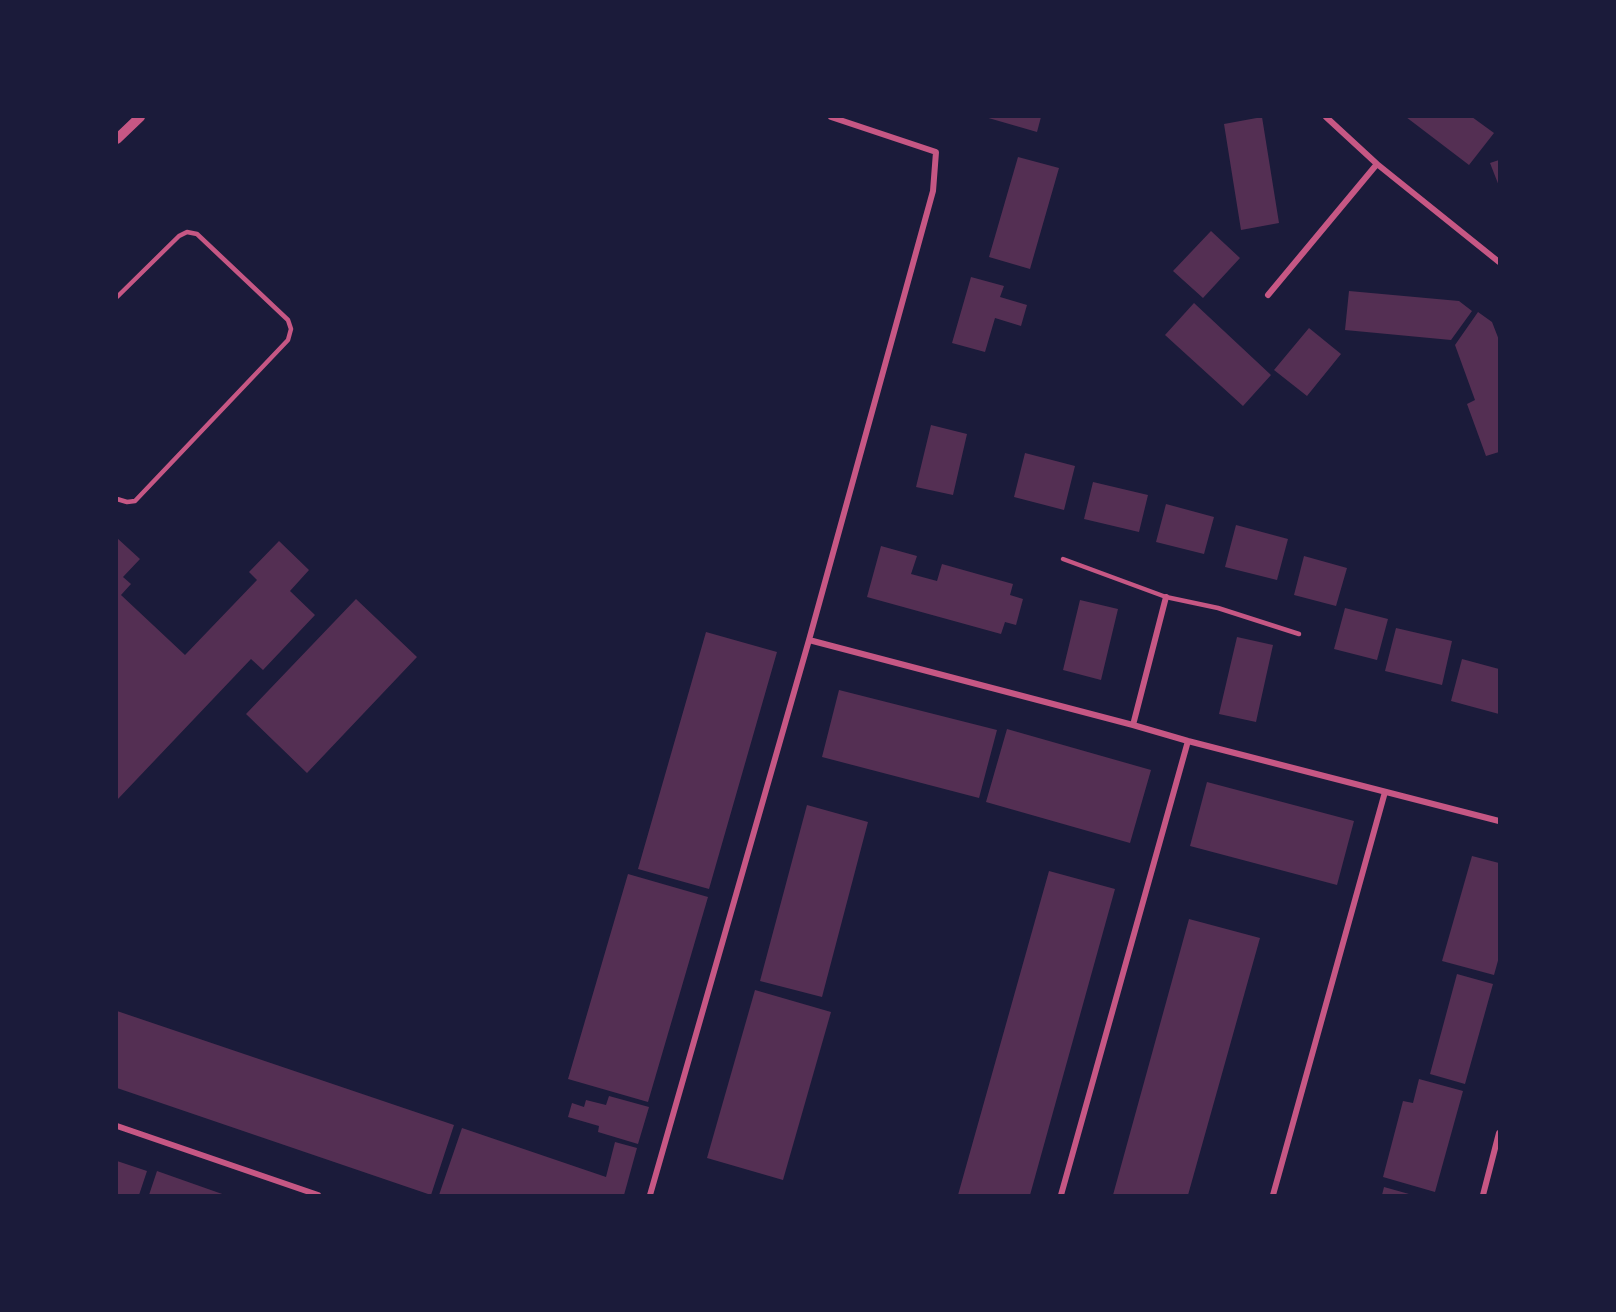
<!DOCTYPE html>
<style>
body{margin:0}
#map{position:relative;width:1616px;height:1312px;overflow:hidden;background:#1b1b3a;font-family:Mulish,sans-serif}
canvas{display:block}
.frame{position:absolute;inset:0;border:118px solid #1b1b3a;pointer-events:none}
</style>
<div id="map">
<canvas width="1616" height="1312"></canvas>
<div class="frame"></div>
</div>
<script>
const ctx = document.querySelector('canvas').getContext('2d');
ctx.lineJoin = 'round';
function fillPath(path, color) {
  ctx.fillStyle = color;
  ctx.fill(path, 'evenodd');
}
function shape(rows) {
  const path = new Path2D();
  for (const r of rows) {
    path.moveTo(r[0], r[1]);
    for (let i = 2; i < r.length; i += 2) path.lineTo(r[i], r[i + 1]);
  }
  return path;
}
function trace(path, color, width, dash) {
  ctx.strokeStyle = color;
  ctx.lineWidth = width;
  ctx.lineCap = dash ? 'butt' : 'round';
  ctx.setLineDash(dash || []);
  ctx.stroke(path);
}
const building = shape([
 [985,117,1041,117,1037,132],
 [1262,117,1279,223,1241,230,1224,124],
 [1406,117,1472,117,1494,133,1469,165],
 [1018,157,1059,168,1030,269,989,257],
 [1499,160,1499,186,1490,163],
 [1211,231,1240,258,1203,298,1173,271],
 [971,277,1004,286,1000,297,1027,305,1021,326,995,318,985,352,952,343],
 [1349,291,1459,301,1472,311,1451,340,1345,330],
 [1194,303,1271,375,1243,406,1165,335],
 [1478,312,1492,322,1499,340,1499,452,1486,456,1467,404,1475,400,1455,345],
 [1309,328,1341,354,1307,396,1274,370],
 [931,425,967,434,953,495,916,487],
 [1025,453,1075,466,1064,510,1014,497],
 [1093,482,1148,495,1139,532,1084,519],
 [1166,504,1214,517,1204,554,1156,542],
 [1236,525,1288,539,1277,580,1225,567],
 [117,538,140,559,123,577,131,584,121,595,185,655,257,580,249,572,279,541,309,570,290,591,315,615,263,670,251,659,117,800],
 [881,546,917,556,911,574,937,581,942,564,1013,584,1010,595,1023,599,1016,625,1005,622,1001,634,867,597],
 [1304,556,1347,568,1336,606,1294,595],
 [356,599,417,657,307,773,246,714],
 [1080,600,1118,609,1101,680,1063,670],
 [1345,608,1388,619,1377,660,1334,649],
 [1396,628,1452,641,1442,685,1385,671],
 [706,632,777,652,709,889,638,869],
 [1237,637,1273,645,1256,722,1219,714],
 [1462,659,1499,669,1499,714,1451,701],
 [839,690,997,730,979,798,822,757],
 [1007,729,1151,770,1130,843,986,802],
 [1207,782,1354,821,1337,885,1190,846],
 [807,805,868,822,822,997,760,981],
 [1472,856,1499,863,1499,957,1494,975,1442,961],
 [1049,871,1115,889,1030,1195,958,1195],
 [628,874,708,897,648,1102,568,1079],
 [1189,919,1260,938,1188,1195,1113,1195],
 [1457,974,1493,984,1465,1084,1430,1074],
 [755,990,831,1012,783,1180,707,1158],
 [117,1011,454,1125,431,1195,117,1088],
 [1419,1079,1463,1091,1435,1192,1383,1177,1403,1101,1413,1103],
 [609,1096,649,1107,638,1144,598,1132,599,1126,568,1117,572,1103,584,1107,586,1100,606,1105],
 [462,1128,606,1177,615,1142,637,1148,624,1195,439,1195],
 [117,1161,147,1171,139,1195,117,1195],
 [157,1171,225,1195,149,1195],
 [1384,1187,1409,1194,1409,1195,1382,1195]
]);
const service = shape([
 [117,297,179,236,187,232,197,234,288,320,291,329,288,340,135,501,127,502,117,499],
 [1063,559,1166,597,1218,608,1299,634]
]);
const minor = shape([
 [1326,117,1377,164,1499,262],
 [1268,295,1377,164],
 [809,640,1133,725,1188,741,1499,821],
 [1133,725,1166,597],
 [117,1126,318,1195],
 [650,1195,809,640,933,191,936,152,831,117],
 [1061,1195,1188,741],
 [1273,1195,1385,792],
 [1483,1195,1499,1133]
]);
const tertiary = shape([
 [117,139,140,117]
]);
fillPath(building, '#542f53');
trace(service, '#c65784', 4.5);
trace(minor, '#c65784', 6);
trace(tertiary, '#c65784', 10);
</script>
